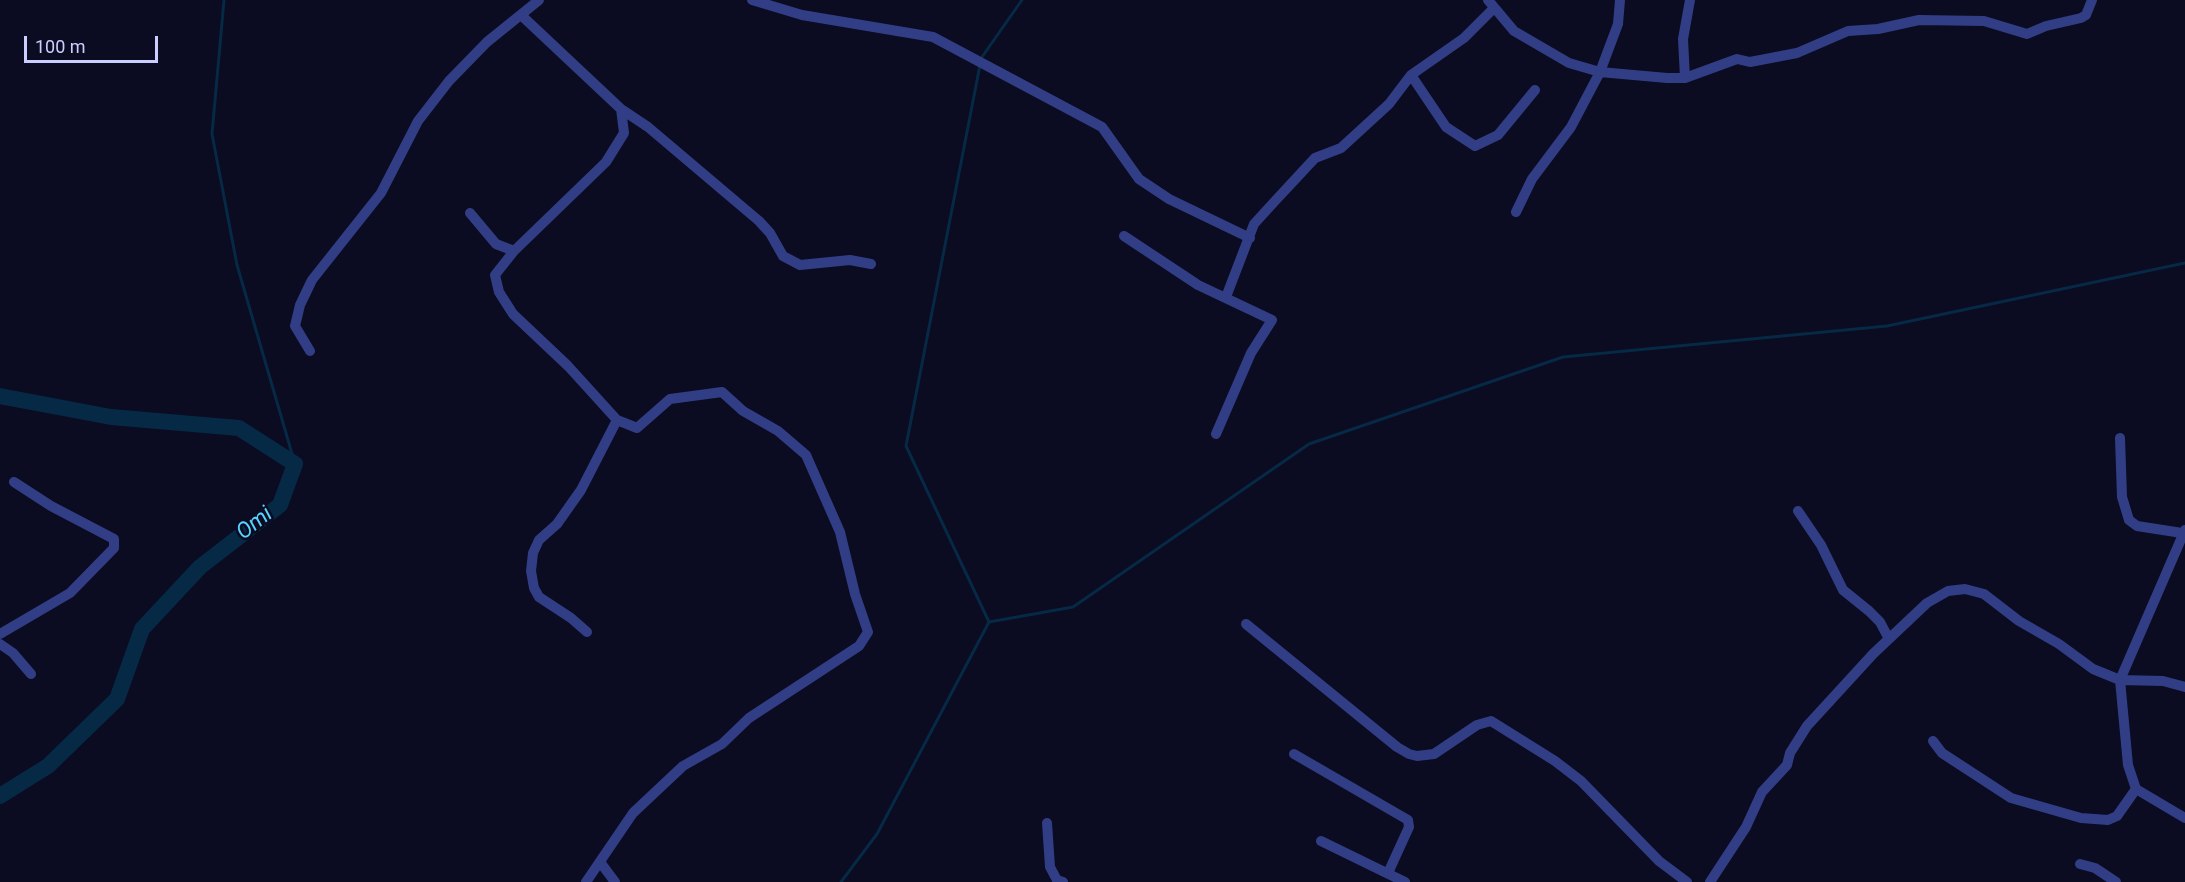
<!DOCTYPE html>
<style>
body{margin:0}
#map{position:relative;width:2185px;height:882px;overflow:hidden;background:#0b0b21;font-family:Roboto,sans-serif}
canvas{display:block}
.scale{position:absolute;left:24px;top:36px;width:134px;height:27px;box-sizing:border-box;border:3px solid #cbcfff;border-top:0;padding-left:8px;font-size:18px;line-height:21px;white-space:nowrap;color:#cbcfff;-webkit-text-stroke:4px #0b0b21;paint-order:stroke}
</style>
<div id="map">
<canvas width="2185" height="882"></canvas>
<div class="scale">100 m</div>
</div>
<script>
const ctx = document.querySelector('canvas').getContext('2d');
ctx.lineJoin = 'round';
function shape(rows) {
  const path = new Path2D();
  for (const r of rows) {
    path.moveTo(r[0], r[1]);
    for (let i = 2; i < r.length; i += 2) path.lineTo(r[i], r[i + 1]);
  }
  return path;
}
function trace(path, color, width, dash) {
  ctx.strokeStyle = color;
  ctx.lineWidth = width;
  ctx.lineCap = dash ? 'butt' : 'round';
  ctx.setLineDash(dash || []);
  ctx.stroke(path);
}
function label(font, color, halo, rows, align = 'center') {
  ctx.font = font + ' Roboto,sans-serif';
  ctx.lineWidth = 5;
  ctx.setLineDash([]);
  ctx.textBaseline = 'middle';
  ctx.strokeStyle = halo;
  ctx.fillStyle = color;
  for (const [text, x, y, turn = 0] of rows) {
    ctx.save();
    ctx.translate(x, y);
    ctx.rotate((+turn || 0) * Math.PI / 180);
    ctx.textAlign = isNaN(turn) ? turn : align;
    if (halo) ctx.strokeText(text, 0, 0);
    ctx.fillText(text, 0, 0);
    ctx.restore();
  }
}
const stream = shape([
 [224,0,212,134,237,265,295,464],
 [982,57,1022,0],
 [989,622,1073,607,1309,444,1563,357,1887,326,2185,263],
 [841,882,877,834,989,622,906,446,980,65]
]);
const river = shape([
 [0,396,111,417,239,428,295,464,280,505,200,567,142,629,117,699,48,766,0,796]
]);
const minor = shape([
 [752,0,802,15,933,37,1102,127,1139,179,1169,199,1250,238],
 [1488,0,1514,31,1569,63,1600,72,1667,78,1685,78,1737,59,1750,62,1797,53,1848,31,1878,29,1919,20,1984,21,2027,34,2046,26,2081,18,2086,15,2092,0],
 [521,15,621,109,624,133,606,162,514,251,495,275,499,292,513,314,568,366,617,420,637,428,670,399,722,392,743,411,778,431,806,455,840,532,855,594,868,632,859,646,749,718,722,744,683,766,633,813,586,882],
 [1411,75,1446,127,1475,146,1498,135,1535,90],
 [1685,78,1683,39,1690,0],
 [621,109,648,127,759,221,770,233,783,256,800,265,850,260,871,264],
 [1516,212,1532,179,1571,127,1600,72,1618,24,1620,0],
 [470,213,496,244,514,251],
 [1124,236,1198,285,1272,320,1251,353,1216,434],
 [1226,297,1254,224,1275,201,1315,158,1341,148,1389,104,1411,75,1464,38,1493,9],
 [310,351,295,326,300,305,312,280,381,193,418,121,449,81,487,42,539,0],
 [2120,438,2122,497,2129,520,2137,526,2182,533],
 [1798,511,1821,545,1843,590,1869,611,1880,622,1889,639],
 [1246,624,1397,747,1409,754,1417,756,1434,754,1477,725,1491,721,1555,761,1581,781,1659,861,1687,882],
 [587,632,571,618,539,597,534,588,531,571,533,553,539,540,557,524,581,490,617,420],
 [0,634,70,593,114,548,114,539,51,506,14,482],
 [0,644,13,653,31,674],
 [1933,741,1942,753,2011,798,2081,818,2108,820,2117,816,2136,789,2185,818],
 [1294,754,1408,820,1409,827,1388,873],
 [2136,789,2128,765,2120,680,2185,530],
 [1047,823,1050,867,1057,880,1063,882],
 [1321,841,1405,882],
 [600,862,615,882],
 [2080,864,2095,868,2116,882],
 [1710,882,1746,827,1762,792,1787,765,1790,753,1807,726,1873,654,1927,603,1948,591,1965,589,1984,594,2019,621,2059,644,2093,669,2120,680,2163,681,2185,687]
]);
const waterNames = [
 ["Omi",255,524,-38]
];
trace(stream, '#062945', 3);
trace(river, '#062945', 16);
trace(minor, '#313e85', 10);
label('italic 22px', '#59d3ff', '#0b0b21', waterNames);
</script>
